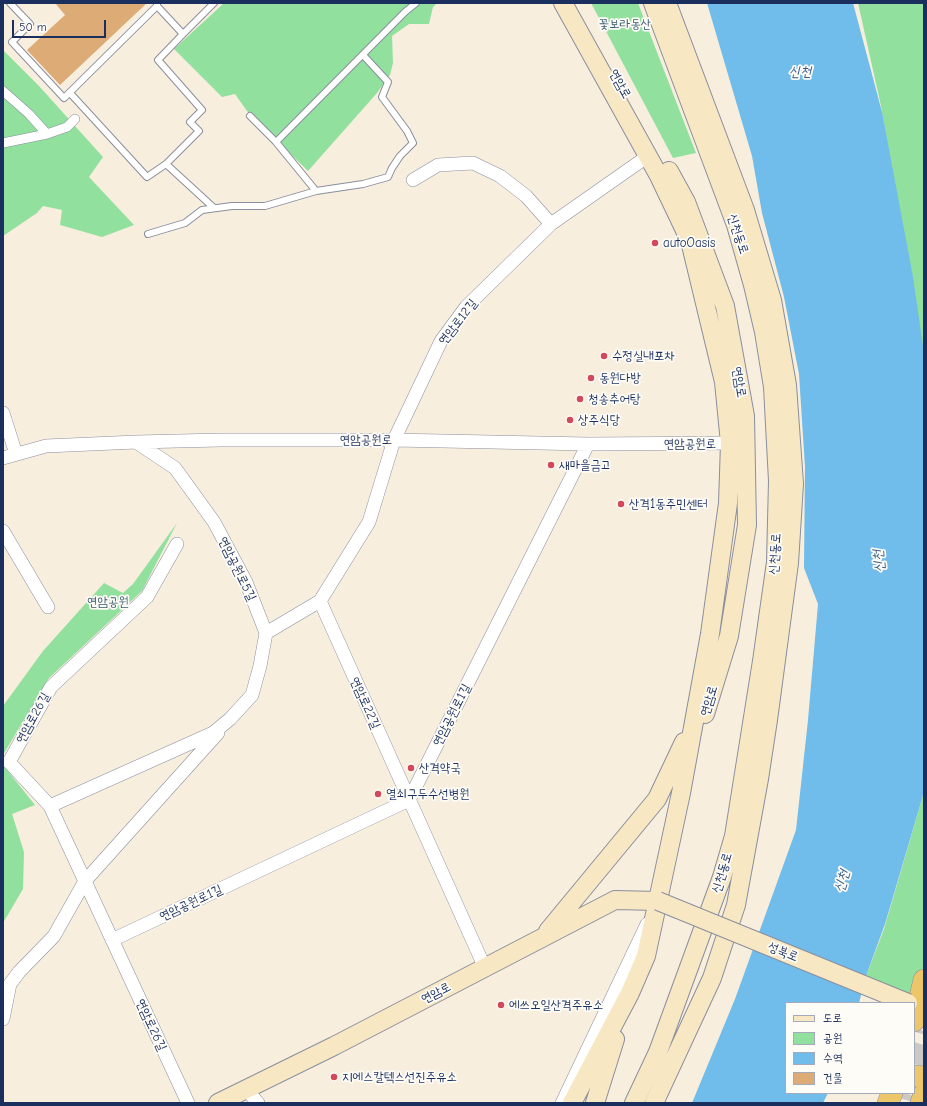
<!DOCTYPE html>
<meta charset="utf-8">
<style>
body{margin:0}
#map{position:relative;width:927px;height:1106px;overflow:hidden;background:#f8eede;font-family:"Comic Neue","Poor Story",sans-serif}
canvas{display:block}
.frame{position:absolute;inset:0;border:4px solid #1b2f5e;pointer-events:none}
.legend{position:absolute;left:785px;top:1002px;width:130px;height:92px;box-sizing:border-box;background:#fdfcf7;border:1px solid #a3aaba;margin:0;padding:5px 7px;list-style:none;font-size:12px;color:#1b2f5e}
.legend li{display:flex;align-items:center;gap:8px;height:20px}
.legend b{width:20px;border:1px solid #a3aaba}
.scale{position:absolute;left:12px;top:20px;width:94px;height:18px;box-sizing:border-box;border:2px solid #1b2f5e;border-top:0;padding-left:5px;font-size:12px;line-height:14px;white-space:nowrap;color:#1b2f5e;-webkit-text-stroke:3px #fdfcf7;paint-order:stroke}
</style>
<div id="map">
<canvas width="927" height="1106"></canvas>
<div class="frame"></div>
<ul class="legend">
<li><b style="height:5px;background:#f7e8c3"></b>도로</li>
<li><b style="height:11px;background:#92e09e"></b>공원</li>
<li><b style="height:11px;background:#70bcea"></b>수역</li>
<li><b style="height:11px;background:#ddab76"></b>건물</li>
</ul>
<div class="scale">50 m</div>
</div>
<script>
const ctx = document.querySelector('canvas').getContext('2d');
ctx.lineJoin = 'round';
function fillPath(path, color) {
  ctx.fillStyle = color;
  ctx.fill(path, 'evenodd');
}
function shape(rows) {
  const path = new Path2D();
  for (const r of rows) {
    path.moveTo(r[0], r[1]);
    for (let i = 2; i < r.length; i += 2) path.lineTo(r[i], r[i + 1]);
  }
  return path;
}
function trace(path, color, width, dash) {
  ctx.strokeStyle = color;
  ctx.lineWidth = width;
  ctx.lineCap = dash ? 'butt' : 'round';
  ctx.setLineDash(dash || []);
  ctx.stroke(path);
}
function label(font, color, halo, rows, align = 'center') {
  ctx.font = font + ' "Comic Neue","Poor Story",sans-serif';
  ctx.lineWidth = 3.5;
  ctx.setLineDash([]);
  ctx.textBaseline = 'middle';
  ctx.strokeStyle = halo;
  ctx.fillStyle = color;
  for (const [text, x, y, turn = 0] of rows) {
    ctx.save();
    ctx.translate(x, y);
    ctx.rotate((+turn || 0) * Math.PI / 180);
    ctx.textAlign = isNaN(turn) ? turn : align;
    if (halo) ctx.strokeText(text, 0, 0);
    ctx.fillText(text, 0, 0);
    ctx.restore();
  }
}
const green = shape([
 [224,3,437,3,433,7,429,24,409,24,392,36,393,63,390,75,377,93,308,171,247,111,235,94,222,97,174,49],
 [591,3,638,3,696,153,673,158],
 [858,3,924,3,924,381,881,106],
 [3,50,39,86,103,157,89,177,134,225,102,237,60,225,62,210,43,206,37,213,3,236],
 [177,523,142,591,49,678,3,755,3,706,43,651,104,583,123,593,133,584],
 [3,765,35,805,12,814,24,852,23,889,3,923],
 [924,792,924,984,920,998,866,976,884,929]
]);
const water = shape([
 [707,3,853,3,882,112,913,277,924,353,924,792,885,924,866,976,859,1003,786,1003,786,1093,828,1093,823,1103,692,1103,735,999,796,830,808,720,818,604,804,568,805,467,799,374,784,297,762,213,752,156]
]);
const building = shape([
 [55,3,147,3,60,85,27,50,65,15]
]);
const trunkTunnel = shape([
 [914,1064,924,1031],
 [903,1099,905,1093]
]);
const service = shape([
 [10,3,30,24,12,42,64,98,157,6,157,3],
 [157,6,183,34,214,3],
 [70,93,147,177,166,164,199,131,190,122,202,110,158,60,183,34],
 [250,116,276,142,405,12,416,3],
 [276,142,316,191,363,184,388,177,392,168,400,156,413,143,407,131,382,97,388,82,363,55],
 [166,164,214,208],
 [148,234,185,223,202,210,232,206,265,206,316,191]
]);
const pedestrian = shape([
 [3,91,29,114,47,134,67,127,75,119],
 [3,143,47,134]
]);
const minor = shape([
 [413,180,438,165,473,163,500,176,526,196,551,224],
 [3,413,16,454],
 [3,458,46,446,136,442,220,440,394,440,588,444,730,443],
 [3,531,48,607],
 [177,544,147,597,51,687,9,762,50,806,188,1103],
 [266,633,320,601],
 [50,806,213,733,230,719,252,695,260,666,266,633,246,582,214,522,175,468,136,442],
 [112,940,409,800,588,444],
 [485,968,320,601,369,522,394,440,441,341,466,307,551,224,648,156],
 [3,1019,10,984,19,972,54,936,85,881,218,733],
 [246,1089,258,1103],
 [562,1103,647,924]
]);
const secondary = shape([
 [563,3,659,176,690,241,724,382,730,443,728,503,710,634,681,793,646,956,630,993,572,1103],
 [669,171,686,202,725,306,745,416,747,525,729,636,705,714],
 [548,931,657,799,684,742],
 [218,1103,334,1046,615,900,658,901],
 [595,1103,615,1039],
 [634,1103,658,1052,722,877,734,836,762,661,776,562,778,481,773,387,764,332,753,285,736,225,653,3],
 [654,1103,712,978,736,905,759,779,768,720,789,563,794,484,787,385,772,300,745,210,667,3]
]);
const trunk = shape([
 [914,1021,924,980],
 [914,1076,924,1077],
 [888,1103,892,1093],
 [921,1103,924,1094]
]);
const secondaryBridge = shape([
 [658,901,908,1003]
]);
const markers = [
 [655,243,4,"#d1495b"],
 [604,356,4,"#d1495b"],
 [591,378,4,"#d1495b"],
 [580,399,4,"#d1495b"],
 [570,420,4,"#d1495b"],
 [551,465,4,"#d1495b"],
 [621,504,4,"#d1495b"],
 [411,768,4,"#d1495b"],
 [378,794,4,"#d1495b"],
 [501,1005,4,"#d1495b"],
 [334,1077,4,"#d1495b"]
];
const parkNames = [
 ["꽃보라동산",625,24],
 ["연암공원",108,602]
];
const streetNames = [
 ["연암로",620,84,61],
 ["신천동로",738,234,72],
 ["연암로12길",458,322,-52],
 ["연암로",739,382,80],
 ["연암공원로",366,440],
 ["연암공원로",690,444],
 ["신천동로",775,554,-86],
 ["연암공원로5길",237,569,64],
 ["연암로",709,701,-73],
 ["연암로22길",365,703,66],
 ["연암공원로1길",452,715,-63],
 ["연암로26길",33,718,-61],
 ["신천동로",722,873,-73],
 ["연암공원로1길",191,903,-25],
 ["성북로",783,952,22],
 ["연암로",436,993,-27],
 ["연암로26길",151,1025,65]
];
const poiNames = [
 ["autoOasis",663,243],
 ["수정실내포차",612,356],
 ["동원다방",599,378],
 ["청송추어탕",588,399],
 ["상주식당",578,420],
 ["새마을금고",559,465],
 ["산격1동주민센터",629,504],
 ["산격약국",419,768],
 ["열쇠구두수선병원",386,794],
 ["에쓰오일산격주유소",509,1005],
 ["지에스칼텍스선진주유소",342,1077]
];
const waterNames = [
 ["신천",800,72],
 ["신천",879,561,-95],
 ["신천",842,881,-73]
];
fillPath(green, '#92e09e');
fillPath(water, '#70bcea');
fillPath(building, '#ddab76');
trace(trunkTunnel, '#ccc8c4', 21, [21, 10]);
trace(service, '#8a8e9e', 8);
trace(pedestrian, '#8a8e9e', 10);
trace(minor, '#8a8e9e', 14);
trace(secondary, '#8a8e9e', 20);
trace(trunk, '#8a8e9e', 22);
trace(service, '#fff', 6);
trace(pedestrian, '#fff', 9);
trace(minor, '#fff', 13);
trace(secondary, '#f7e8c3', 18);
trace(trunk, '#ecc669', 21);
trace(secondaryBridge, '#8a8e9e', 20, []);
trace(secondaryBridge, '#f7e8c3', 18);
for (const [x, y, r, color] of markers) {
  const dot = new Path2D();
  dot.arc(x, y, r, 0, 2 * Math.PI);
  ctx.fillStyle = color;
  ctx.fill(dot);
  trace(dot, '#fdfcf7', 1.5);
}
label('13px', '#395b6e', '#fdfcf7', parkNames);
label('13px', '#1b2f5e', '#fdfcf7', streetNames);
label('13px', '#1b2f5e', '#fdfcf7', poiNames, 'left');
label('italic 14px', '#355988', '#fdfcf7', waterNames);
</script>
